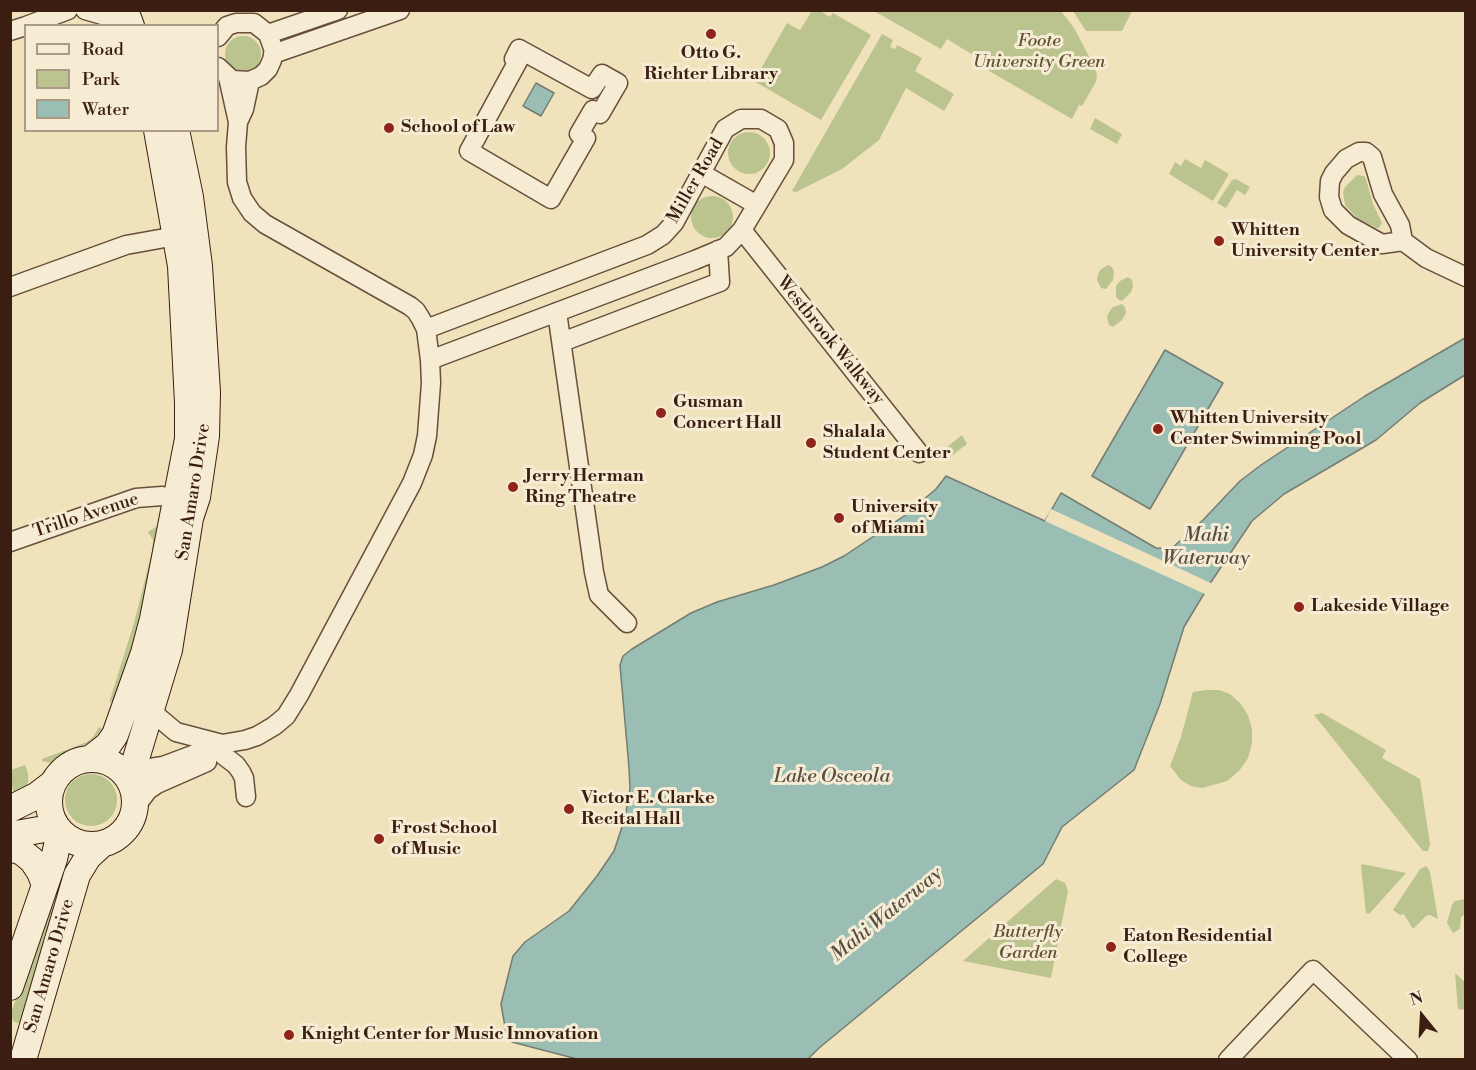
<!DOCTYPE html>
<style>
body{margin:0}
#map{position:relative;width:1476px;height:1070px;overflow:hidden;background:#f0e2bb;font-family:"Libre Bodoni",serif}
canvas{display:block}
.frame{position:absolute;inset:0;border:12px solid #3b1e11;pointer-events:none}
.legend{position:absolute;left:24px;top:24px;width:195px;height:108px;box-sizing:border-box;background:#f5ecd3;border:2px solid #ab9a85;margin:0;padding:8px 10px;list-style:none;font-size:18px;color:#3b1e11}
.legend li{display:flex;align-items:center;gap:12px;height:30px}
.legend b{width:30px;border:2px solid #ab9a85}
.north{position:absolute;left:1392px;top:986px;width:60px;height:60px;-webkit-text-stroke:4px #f5ecd3;paint-order:stroke;rotate:342deg;font-size:16px;font-weight:700;line-height:24px;text-align:center;color:#3b1e11}
.north::after{content:'';display:block;margin:auto;width:21px;height:27px;background:#3b1e11;clip-path:polygon(50% 0,100% 100%,50% 72%,0 100%)}
</style>
<div id="map">
<canvas width="1476" height="1070"></canvas>
<div class="frame"></div>
<ul class="legend">
<li><b style="height:8px;background:#f5ecd3"></b>Road</li>
<li><b style="height:16px;background:#bbc38e"></b>Park</li>
<li><b style="height:16px;background:#9abdb4"></b>Water</li>
</ul>
<div class="north">N</div>
</div>
<script>
const ctx = document.querySelector('canvas').getContext('2d');
ctx.lineJoin = 'round';
function fillPath(path, color) {
  ctx.fillStyle = color;
  ctx.fill(path, 'evenodd');
}
function shape(rows) {
  const path = new Path2D();
  for (const r of rows) {
    if (r.length === 3) {
      path.moveTo(r[0] + r[2], r[1]);
      path.arc(r[0], r[1], r[2], 0, 2 * Math.PI);
      continue;
    }
    path.moveTo(r[0], r[1]);
    for (let i = 2; i < r.length; i += 2) path.lineTo(r[i], r[i + 1]);
  }
  return path;
}
function trace(path, color, width, dash) {
  ctx.strokeStyle = color;
  ctx.lineWidth = width;
  ctx.lineCap = dash ? 'butt' : 'round';
  ctx.setLineDash(dash || []);
  ctx.stroke(path);
}
function label(font, color, halo, rows, align = 'center') {
  ctx.font = font + ' "Libre Bodoni",serif';
  ctx.lineWidth = 6;
  ctx.setLineDash([]);
  ctx.textBaseline = 'middle';
  ctx.strokeStyle = halo;
  ctx.fillStyle = color;
  for (const [text, x, y, turn = 0] of rows) {
    ctx.save();
    ctx.translate(x, y);
    ctx.rotate((+turn || 0) * Math.PI / 180);
    ctx.textAlign = isNaN(turn) ? turn : align;
    if (halo) ctx.strokeText(text, 0, 0);
    ctx.fillText(text, 0, 0);
    ctx.restore();
  }
}
const green = shape([
 [812,11,820,11,830,17,833,13,871,35,821,120,754,81,787,23,800,30],
 [874,11,1061,11,1074,28,1091,60,1097,74,1096,82,1082,106,1079,105,1072,119,984,68,986,63,947,39,941,49],
 [1073,11,1132,11,1122,31,1086,31],
 [882,34,893,40,890,47,895,49,897,45,922,58,915,71,954,94,944,111,906,88,879,140,842,169,796,192,792,191],
 [243,54,18],
 [1095,118,1122,134,1117,144,1090,129],
 [749,153,21],
 [1185,159,1201,168,1205,160,1229,174,1213,201,1169,174,1175,162,1181,166],
 [1357,175,1364,176,1366,179,1373,204,1382,223,1379,228,1376,228,1357,218,1345,205,1343,192,1345,187],
 [1236,179,1250,187,1245,195,1237,190,1226,208,1217,203,1232,180],
 [712,217,21],
 [1108,265,1112,267,1114,272,1113,280,1106,289,1101,288,1097,280,1098,275,1100,270],
 [1128,277,1132,280,1133,286,1131,292,1122,301,1118,299,1116,297,1116,286,1120,281],
 [1122,304,1125,307,1126,313,1122,320,1113,327,1109,325,1107,317,1109,312,1113,307],
 [962,435,967,444,950,457,941,452],
 [159,525,147,598,118,697,109,703,134,623,152,552,153,540,148,532],
 [1206,690,1219,690,1230,694,1240,703,1248,715,1252,729,1252,744,1248,758,1239,771,1227,781,1202,788,1191,786,1181,780,1170,766,1181,737,1193,692],
 [1322,713,1386,750,1382,758,1420,779,1430,844,1428,851,1423,851,1314,715],
 [99,727,105,730,94,741,64,753,51,763,42,761,42,759,87,742,93,737],
 [25,765,28,773,28,786,16,799,11,783,11,770],
 [91,800,26],
 [1362,864,1406,873,1369,914,1366,913,1361,866],
 [1426,866,1430,872,1438,919,1430,915,1426,916,1413,929,1405,916,1403,914,1400,915,1393,910,1420,869],
 [1056,879,1065,883,1068,891,1051,978,963,961],
 [1465,899,1465,914,1461,917,1460,929,1453,933,1447,923,1452,905,1455,901],
 [48,904,57,908,21,1023,17,1023,13,1021,11,1013],
 [1455,973,1465,982,1465,1010,1458,1009]
]);
const water = shape([
 [536,83,554,93,541,116,523,106,536,83],
 [1465,338,1465,375,1420,403,1376,440,1284,494,1252,521,1211,582,1184,627,1160,704,1134,770,1062,827,1043,864,819,1048,808,1059,577,1059,512,1042,507,1038,501,1004,513,956,525,942,569,911,597,876,614,851,625,818,630,788,629,768,620,665,623,656,632,649,691,613,717,602,774,585,822,567,844,556,904,516,936,489,946,476,1045,521,1061,493,1156,548,1171,549,1203,520,1240,481,1261,465,1365,396,1465,338],
 [1165,350,1223,383,1150,509,1092,476,1165,350]
]);
const pier = shape([
 [1051,509,1213,584,1207,595,1045,521]
]);
const street = shape([
 [85,10,130,23],
 [26,26,68,10],
 [10,31,26,26],
 [268,34,338,10],
 [218,37,227,26,236,23,254,23,268,34,274,51,272,60,268,69,261,76,250,81,232,80,218,67],
 [519,49,592,89,602,74,618,83,600,114,593,110,579,134,586,138,551,199,469,151,518,61,514,59,519,49],
 [273,54,400,10],
 [238,122,244,109,250,81],
 [701,173,757,205],
 [742,230,919,453],
 [1403,241,1382,244,1348,225,1333,210,1329,197,1330,181,1334,173,1346,159,1359,152,1366,152,1372,157,1383,194,1400,225,1403,241,1426,258,1466,277],
 [10,287,126,245,187,234],
 [557,312,594,572,599,595,627,623],
 [426,329,647,245,663,235,674,223,725,129,741,119,761,119,778,129,784,143,784,160,742,230,726,247,695,260,430,360],
 [562,342,720,282,718,250],
 [10,542,136,498,162,496,175,499,184,509],
 [151,711,176,732,222,744],
 [223,755,236,765,241,772,244,778,246,797],
 [130,779,150,768,163,766,222,744,245,740,257,736,274,726,286,716,299,695,412,483,423,455,427,436,431,383,430,360,426,329,421,319,416,311,410,306,265,224,252,213,242,198,237,182,236,147,238,122,228,77],
 [135,807,148,790,157,784,207,762],
 [1228,1060,1313,970,1408,1060]
]);
const secondary = shape([
 [125,10,131,26],
 [90,759,108,745,115,735,144,653,153,619,188,439,188,403,181,266,157,130],
 [92,802,43],
 [127,776,135,762,169,650,190,518,197,497,206,436,207,392,199,266,190,197,176,130],
 [10,809,36,796,53,783],
 [10,835,56,827],
 [10,848,22,852,32,860,40,872,45,885],
 [10,987,54,859,60,832],
 [23,1060,77,875,88,857,101,845]
]);
const markers = [
 [711,34,6,"#8f2418"],
 [389,128,6,"#8f2418"],
 [1219,241,6,"#8f2418"],
 [661,413,6,"#8f2418"],
 [1158,429,6,"#8f2418"],
 [811,443,6,"#8f2418"],
 [513,487,6,"#8f2418"],
 [839,518,6,"#8f2418"],
 [1299,607,6,"#8f2418"],
 [569,809,6,"#8f2418"],
 [379,839,6,"#8f2418"],
 [1111,947,6,"#8f2418"],
 [289,1035,6,"#8f2418"]
];
const parkNames = [
 ["Foote",1039,42],
 ["University Green",1039,63],
 ["Butterfly",1028,933],
 ["Garden",1028,954]
];
const poiNames = [
 ["Otto G.",711,54,"center"],
 ["Richter Library",711,75,"center"],
 ["School of Law",401,128],
 ["Whitten",1231,231],
 ["University Center",1231,252],
 ["Gusman",673,403],
 ["Concert Hall",673,424],
 ["Whitten University",1170,419],
 ["Center Swimming Pool",1170,440],
 ["Shalala",823,433],
 ["Student Center",823,454],
 ["Jerry Herman",525,477],
 ["Ring Theatre",525,498],
 ["University",851,508],
 ["of Miami",851,529],
 ["Lakeside Village",1311,607],
 ["Victor E. Clarke",581,799],
 ["Recital Hall",581,820],
 ["Frost School",391,829],
 ["of Music",391,850],
 ["Eaton Residential",1123,937],
 ["College",1123,958],
 ["Knight Center for Music Innovation",301,1035]
];
const streetNames = [
 ["Miller Road",696,181,-60],
 ["Westbrook Walkway",830,341,51],
 ["San Amaro Drive",194,492,-81],
 ["Trillo Avenue",86,516,-18],
 ["San Amaro Drive",50,966,-74]
];
const waterNames = [
 ["Mahi",1206,536],
 ["Waterway",1206,559],
 ["Lake Osceola",832,777],
 ["Mahi Waterway",887,915,-39]
];
fillPath(green, '#bbc38e');
fillPath(water, '#9abdb4');
trace(water, '#747d73', 1.5);
fillPath(pier, '#f0e2bb');
trace(street, '#684f3c', 21);
trace(secondary, '#3b1e11', 28);
trace(street, '#f5ecd3', 18);
trace(secondary, '#f5ecd3', 26);
for (const [x, y, r, color] of markers) {
  const dot = new Path2D();
  dot.arc(x, y, r, 0, 2 * Math.PI);
  ctx.fillStyle = color;
  ctx.fill(dot);
  trace(dot, '#f5ecd3', 2);
}
label('italic 18px', '#615036', '#f5ecd3', parkNames);
label('bold 18px', '#3b1e11', '#f5ecd3', poiNames, 'left');
label('18px', '#3b1e11', '#f5ecd3', streetNames);
label('italic 20px', '#584e42', '#f5ecd3', waterNames);
</script>
